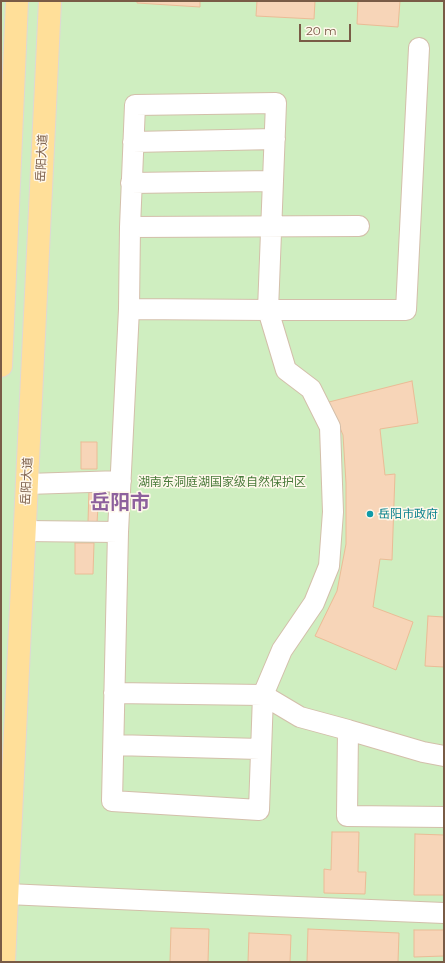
<!DOCTYPE html>
<meta charset="utf-8">
<style>
body{margin:0}
#map{position:relative;width:445px;height:963px;overflow:hidden;background:#fef5e3;font-family:Montserrat,sans-serif}
canvas{display:block}
.frame{position:absolute;inset:0;border:2px solid #795b46;pointer-events:none}
.scale{position:absolute;left:299px;top:24px;width:52px;height:18px;box-sizing:border-box;border:2px solid #795b46;border-top:0;padding-left:5px;font-size:12px;line-height:14px;white-space:nowrap;color:#795b46;-webkit-text-stroke:3px #fff8eb;paint-order:stroke}
</style>
<div id="map">
<canvas width="445" height="963"></canvas>
<div class="frame"></div>
<div class="scale">20 m</div>
</div>
<script>
const ctx = document.querySelector('canvas').getContext('2d');
ctx.lineJoin = 'round';
function fillPath(path, color) {
  ctx.fillStyle = color;
  ctx.fill(path, 'evenodd');
}
function shape(rows) {
  const path = new Path2D();
  for (const r of rows) {
    path.moveTo(r[0], r[1]);
    for (let i = 2; i < r.length; i += 2) path.lineTo(r[i], r[i + 1]);
  }
  return path;
}
function trace(path, color, width, dash) {
  ctx.strokeStyle = color;
  ctx.lineWidth = width;
  ctx.lineCap = dash ? 'butt' : 'round';
  ctx.setLineDash(dash || []);
  ctx.stroke(path);
}
function label(font, color, halo, rows, align = 'center') {
  ctx.font = font + ' Montserrat,"Noto Sans SC",sans-serif';
  ctx.lineWidth = 3;
  ctx.setLineDash([]);
  ctx.textBaseline = 'middle';
  ctx.strokeStyle = halo;
  ctx.fillStyle = color;
  for (const [text, x, y, turn = 0] of rows) {
    ctx.save();
    ctx.translate(x, y);
    ctx.rotate((+turn || 0) * Math.PI / 180);
    ctx.textAlign = isNaN(turn) ? turn : align;
    if (halo) ctx.strokeText(text, 0, 0);
    ctx.fillText(text, 0, 0);
    ctx.restore();
  }
}
const green = shape([
 [1,1,444,1,444,962,1,962]
]);
const building = shape([
 [137,1,200,1,200,7,137,3,137,1],
 [257,1,315,1,314,19,256,16,257,1],
 [358,1,400,1,398,27,357,24,358,1],
 [412,381,418,423,380,429,385,475,395,474,392,560,380,559,373,607,413,622,396,670,315,636,337,591,346,544,346,483,343,435,329,402,412,381],
 [81,442,97,442,97,469,81,469,81,442],
 [89,490,99,490,97,523,88,522,89,490],
 [75,543,94,543,93,574,75,574,75,543],
 [428,616,444,617,444,667,425,666,428,616],
 [332,832,359,832,358,872,366,872,365,894,324,893,324,869,331,870,332,832],
 [415,834,444,835,444,895,414,895,415,834],
 [171,928,209,929,208,962,170,962,171,928],
 [308,929,399,933,398,962,307,962,308,929],
 [414,930,444,930,444,956,414,957,414,930],
 [249,933,291,935,290,962,248,962,249,933]
]);
const minor = shape([
 [133,142,275,139],
 [131,183,273,181],
 [130,227,359,226],
 [129,309,130,227,135,105,276,103,268,310,406,310,419,48],
 [27,484,121,481],
 [24,531,118,532,129,309,268,310,286,370,311,389,330,427,333,512,329,566,314,603,282,650,263,695,114,693],
 [118,532,112,801,259,810,263,695,300,717,348,730,347,816,444,817],
 [348,730,423,752,444,756],
 [114,745,260,749],
 [7,894,273,906,444,913]
]);
const major = shape([
 [1,366,17,1],
 [4,962,50,1]
]);
const markers = [
 [370,514,4,"#0f9aa8"]
];
const streetNames = [
 ["岳阳大道",42,158,-87],
 ["岳阳大道",27,481,-87]
];
const parkNames = [
 ["湖南东洞庭湖国家级自然保护区",222,482]
];
const cultureNames = [
 ["岳阳市政府",378,514]
];
const townNames = [
 ["岳阳市",120,503]
];
fillPath(green, '#cfeec0');
fillPath(building, '#f7d5b8');
trace(building, '#ebbc96', 1);
trace(minor, '#d3bfaa', 22);
trace(major, '#dfd8d3', 24);
trace(minor, '#fff', 20);
trace(major, '#ffdf99', 22);
for (const [x, y, r, color] of markers) {
  const dot = new Path2D();
  dot.arc(x, y, r, 0, 2 * Math.PI);
  ctx.fillStyle = color;
  ctx.fill(dot);
  trace(dot, '#fff8eb', 1.5);
}
label('12px', '#795b46', '#fff8eb', streetNames);
label('12px', '#497a3a', '#fff8eb', parkNames);
label('12px', '#0d838f', '#fff8eb', cultureNames, 'left');
label('bold 20px', '#8d619d', '#fff8eb', townNames);
</script>
